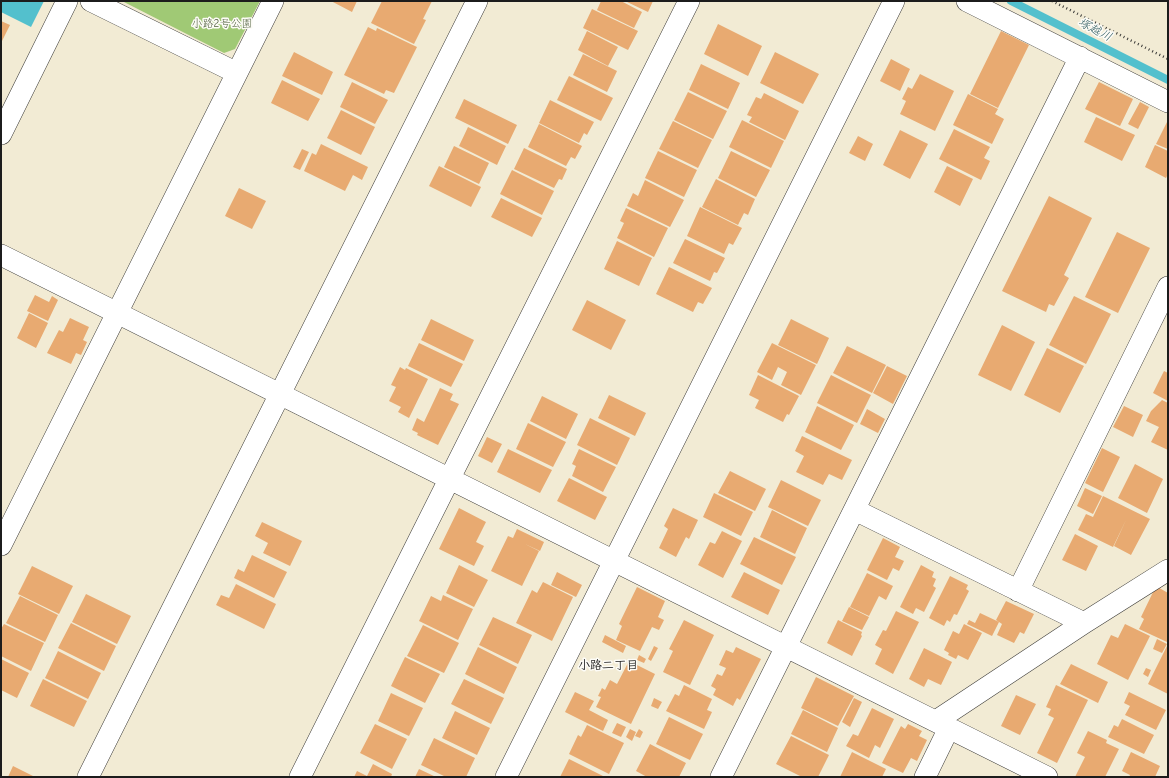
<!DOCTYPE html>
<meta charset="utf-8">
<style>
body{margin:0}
#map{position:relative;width:1169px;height:778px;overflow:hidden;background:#f2ebd4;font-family:"Comic Neue",sans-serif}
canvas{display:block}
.frame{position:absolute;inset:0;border:2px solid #1c1c1c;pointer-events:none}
</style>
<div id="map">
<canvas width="1169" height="778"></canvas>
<div class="frame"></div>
</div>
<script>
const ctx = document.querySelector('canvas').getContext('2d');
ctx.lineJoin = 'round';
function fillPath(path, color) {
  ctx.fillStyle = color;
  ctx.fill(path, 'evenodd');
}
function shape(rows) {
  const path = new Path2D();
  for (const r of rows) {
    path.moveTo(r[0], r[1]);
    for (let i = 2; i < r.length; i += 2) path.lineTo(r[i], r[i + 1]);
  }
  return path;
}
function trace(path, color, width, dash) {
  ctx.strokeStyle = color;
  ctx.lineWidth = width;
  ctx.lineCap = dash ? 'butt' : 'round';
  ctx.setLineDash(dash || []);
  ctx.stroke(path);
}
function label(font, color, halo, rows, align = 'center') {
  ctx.font = font + ' "Comic Neue","Klee One",sans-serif';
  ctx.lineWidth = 3;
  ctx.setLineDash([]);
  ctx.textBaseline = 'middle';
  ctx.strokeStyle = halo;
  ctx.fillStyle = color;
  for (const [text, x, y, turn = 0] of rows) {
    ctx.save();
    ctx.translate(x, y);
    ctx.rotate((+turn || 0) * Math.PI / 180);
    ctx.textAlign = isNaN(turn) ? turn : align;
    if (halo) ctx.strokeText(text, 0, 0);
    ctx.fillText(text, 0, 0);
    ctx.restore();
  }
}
const green = shape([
 [122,1,260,1,235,49,224,53]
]);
const water = shape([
 [1,1,44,1,31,27,1,12]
]);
const stream = shape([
 [1011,1,1168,80]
]);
const building = shape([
 [331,1,357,1,352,12],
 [382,1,432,1,423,19,426,20,414,44,371,23],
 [601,1,621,1,642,12,634,28,597,10],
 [625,1,653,1,648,12],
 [592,9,638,31,628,50,583,28],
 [1,21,10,25,1,43],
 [718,24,762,46,748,76,704,54],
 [368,27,376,31,377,28,417,47,394,93,386,90,384,94,344,75],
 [587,31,618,47,608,66,578,50],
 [1001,31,1029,45,998,108,970,94],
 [294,52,333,72,322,95,282,76],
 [775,52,819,74,803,104,760,83],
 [583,54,617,71,607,92,573,75],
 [891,59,910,69,900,91,880,81],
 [701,64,740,83,728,109,689,90],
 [920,74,954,91,935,131,900,114,906,101,902,99,908,87,912,89],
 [569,76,613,98,601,121,557,100],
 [282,80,320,99,308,121,271,103],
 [352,82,388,100,375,124,340,107],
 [1099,82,1133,99,1120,126,1085,109],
 [688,92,727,111,713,139,674,120],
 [764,93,799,111,785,140,749,122,752,117,747,115,756,97,761,99],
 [968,94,998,109,995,114,1004,119,992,144,953,125],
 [464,99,517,125,508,144,455,118],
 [550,100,594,122,587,135,584,133,579,143,539,123],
 [1140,102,1149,107,1138,129,1128,124],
 [341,110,375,127,361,155,327,138],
 [1096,117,1135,135,1122,161,1084,142],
 [742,120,784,141,771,168,729,147],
 [1168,120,1168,149,1156,144],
 [673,121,712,140,698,168,659,149],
 [539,124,582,146,575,159,571,157,566,166,528,147],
 [468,127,506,146,497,165,459,146],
 [954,129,990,147,984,158,990,161,981,180,939,159],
 [900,130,928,144,910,179,883,165],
 [858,136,873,144,865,161,849,153],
 [321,144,368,167,362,180,353,175,345,191,304,171,312,153,316,155],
 [1155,145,1168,151,1168,174,1166,178,1145,167],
 [454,146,489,163,479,184,444,167],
 [524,148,567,169,562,180,559,179,554,188,514,169],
 [302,149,309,152,300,170,293,167],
 [658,151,697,170,684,197,645,178],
 [731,151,770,170,756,197,718,178],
 [439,166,481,187,471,207,429,186],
 [947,166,973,179,960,206,934,192],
 [512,170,554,191,542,215,500,194],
 [716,179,755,199,748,215,744,213,738,225,702,207],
 [645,180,684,200,670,227,627,206,633,193,638,196],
 [239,188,266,201,252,229,225,216],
 [1049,196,1092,218,1064,275,1069,278,1054,306,1049,304,1046,312,1002,291],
 [501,198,542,218,532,237,491,217],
 [700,207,742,228,733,245,729,243,724,254,687,236],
 [626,208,668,228,654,257,617,238,624,223,620,221],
 [1117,232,1150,248,1118,313,1085,297],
 [685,239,725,258,717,273,714,272,710,281,673,263],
 [617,241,652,258,639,286,604,269],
 [669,267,712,288,703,304,698,302,693,312,656,294],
 [35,295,49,302,52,296,58,300,48,321,27,311],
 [1074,296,1111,314,1086,364,1049,345],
 [587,300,626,320,611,350,572,330],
 [29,313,48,323,36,348,17,338],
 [70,318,89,327,83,340,87,342,81,355,76,353,71,364,47,353,59,330,63,332],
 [431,319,474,340,464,361,421,340],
 [791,319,829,338,817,364,778,345],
 [1002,325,1035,342,1011,391,978,375],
 [419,343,463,364,451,387,408,366],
 [772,343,816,365,801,395,781,385,787,372,778,367,772,380,757,372],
 [847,346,886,365,872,393,833,373],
 [1047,348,1084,366,1060,413,1024,395],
 [887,366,907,376,893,404,873,393],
 [400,367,405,370,406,368,428,379,409,418,398,412,401,407,389,401,396,387,391,385],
 [1164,371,1168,373,1168,401,1153,393],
 [758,375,799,396,789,415,787,414,783,422,755,408,759,400,749,395],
 [831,375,871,395,857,423,817,403],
 [440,388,453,394,450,400,459,404,438,445,417,435,418,433,412,430,417,418,424,422],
 [609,395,646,413,635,436,598,418],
 [542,396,578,414,566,439,530,421],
 [1162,400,1168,403,1168,450,1151,442,1159,427,1146,421,1151,411],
 [817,406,854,425,841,450,805,432],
 [1124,406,1143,415,1133,437,1113,427],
 [867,409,885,419,878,433,860,424],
 [590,418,630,438,617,465,577,445],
 [528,423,566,442,553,467,516,449],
 [802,436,852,460,842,480,829,474,823,485,796,472,804,456,795,451],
 [487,437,502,444,492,463,478,456],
 [1102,448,1120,457,1103,492,1085,483],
 [508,449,552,470,540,493,497,472],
 [579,449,616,467,603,492,572,476,576,466,572,464],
 [1135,464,1163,479,1147,513,1118,498],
 [730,471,766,489,755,511,718,493],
 [569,478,607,497,595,520,557,501],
 [781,480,821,500,808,526,768,507],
 [1085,488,1102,496,1093,514,1077,506],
 [714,493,753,512,741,536,703,517],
 [1103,496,1150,519,1131,555,1114,546,1126,520,1113,547,1078,530,1086,514,1093,517],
 [459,508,486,522,476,542,484,546,474,566,439,549],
 [673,508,698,520,689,539,686,537,676,557,659,548,668,529,664,526],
 [772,510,807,528,795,554,760,537],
 [262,522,302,541,290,566,263,553,268,543,255,536],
 [517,529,544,542,540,551,525,544,539,551,522,586,491,571,508,536,513,538],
 [722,531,742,541,723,578,698,565,710,542,715,544],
 [1075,534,1098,546,1086,571,1062,560],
 [754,537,796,557,782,585,740,564],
 [883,538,900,547,895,557,904,561,899,571,893,568,887,580,867,570],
 [252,555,287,572,274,598,234,578,238,569,244,572],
 [459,565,488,580,474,607,446,593],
 [921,565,934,572,932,577,936,579,933,586,936,588,924,612,916,608,913,614,900,607],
 [32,566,73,586,59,614,18,594],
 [557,572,582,585,576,597,551,585],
 [744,572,780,590,768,615,731,597],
 [867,573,893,586,886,600,879,596,869,616,850,607],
 [950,576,968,585,966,589,969,591,957,615,954,614,950,622,947,620,944,626,929,618],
 [543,582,573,597,552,641,516,623,532,590,537,593],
 [236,584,276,604,264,629,216,605,221,595,229,598],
 [1156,586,1168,593,1168,639,1167,642,1139,629,1144,619,1141,617],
 [637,587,665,601,658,617,664,620,659,630,652,627,640,651,616,640,622,626,619,624],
 [86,594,131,616,117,644,72,622],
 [443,595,473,609,458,640,419,621,431,596,441,601],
 [20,596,58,615,45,642,6,623],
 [1006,601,1034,614,1024,634,1020,632,1014,643,997,635,1002,624,996,620],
 [849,607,869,617,862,630,842,621],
 [896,611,919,622,893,674,875,664,882,649,875,645,883,630,886,631],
 [980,613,999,622,992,636,967,624,969,620,975,623],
 [493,617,532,635,518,664,479,645],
 [684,620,714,635,690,685,663,672,673,651,669,649],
 [838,620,862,632,861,635,862,636,852,656,827,643],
 [71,623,116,646,104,671,58,648],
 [4,624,44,643,31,671,1,656,1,629],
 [964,624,982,633,968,660,958,655,956,659,948,655,949,653,944,650,953,631,959,634],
 [1125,624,1150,636,1128,680,1097,664,1111,635,1118,638],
 [423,625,459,643,444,673,407,656],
 [605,635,626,646,623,653,602,642],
 [1157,639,1167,644,1162,653,1153,649],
 [1168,644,1168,694,1148,684],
 [654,646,658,648,651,661,648,659],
 [478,647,517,667,504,694,465,674],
 [736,647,761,659,740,700,737,698,733,706,713,695,716,689,711,686,717,674,722,676,726,668,719,665,726,650,733,653],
 [924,648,952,662,941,685,928,679,924,687,909,679],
 [58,651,101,673,88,699,45,678],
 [639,655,646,659,644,663,637,660],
 [405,657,440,674,425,703,391,686],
 [1,659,29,673,17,698,1,690],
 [629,661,655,674,631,724,596,707,601,697,598,696,602,688,605,690,610,680,617,684],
 [1071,664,1108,682,1098,703,1060,684],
 [1146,668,1151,670,1148,677,1143,674],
 [816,677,854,696,838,726,801,708],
 [43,679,87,701,74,727,30,706],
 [464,679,504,698,491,724,451,704],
 [684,685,712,699,707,710,712,712,704,729,666,711,675,694,679,696],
 [1056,685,1088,700,1057,763,1037,753,1054,718,1048,715,1051,709,1046,707],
 [575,692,594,701,589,710,608,720,603,731,565,712],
 [1129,692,1166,710,1156,730,1125,715,1130,706,1124,703],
 [391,693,423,708,409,736,378,721],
 [1016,695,1036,704,1020,735,1001,726],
 [654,698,662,702,658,709,651,706],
 [854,698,862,702,850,727,842,722],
 [872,708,894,719,880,748,875,745,869,758,846,746,853,734,858,736],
 [803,710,838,728,827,752,791,734],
 [455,711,490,728,477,755,442,738],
 [669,717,703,734,690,760,656,744],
 [1122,719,1154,735,1144,754,1108,737,1114,725,1118,727],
 [617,723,626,727,621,737,612,733],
 [375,724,407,739,392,769,360,753],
 [908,724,922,731,919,736,927,740,917,761,911,758,903,773,882,763,901,726,905,729],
 [587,725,624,743,609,774,569,754,578,735,581,737],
 [630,729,636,732,632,741,626,737],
 [639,729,643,732,640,738,635,736],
 [1088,731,1107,740,1106,743,1119,749,1105,777,1075,777,1085,757,1077,753],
 [791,736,829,755,818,777,802,777,776,764],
 [434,738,475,758,466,777,446,777,421,765],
 [650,744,686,763,679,777,647,777,636,771],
 [852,752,886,769,882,777,840,777],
 [1131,752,1160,766,1155,777,1129,777,1130,775,1122,771],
 [569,759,605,777,560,777],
 [373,764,392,774,391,777,354,777,357,771,367,776],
 [13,766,35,777,8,777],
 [419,769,436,777,415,777]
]);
const path = shape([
 [1052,1,1168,59]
]);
const street = shape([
 [91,1,237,73],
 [967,1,1168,102],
 [1,134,67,1],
 [1,255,1047,777],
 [855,510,1084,623],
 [1,545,273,1],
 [1018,591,1168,287],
 [936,721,1084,623,1168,570],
 [88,777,477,1],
 [300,777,689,1],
 [506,777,894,1],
 [721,777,1080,57],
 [925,777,949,728]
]);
const parkNames = [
 ["小路2号公園",222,24]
];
const waterNames = [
 ["塚越川",1095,30,27]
];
const neighbourhoodNames = [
 ["小路二丁目",608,666]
];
fillPath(green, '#a0c975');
fillPath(water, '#53c0cd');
trace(stream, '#53c0cd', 8);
fillPath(building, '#e8aa71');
trace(street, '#3c3b38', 22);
trace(path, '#3c3b38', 2.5, [1, 3]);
trace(street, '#fff', 21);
label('11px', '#516140', '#fdfcf7', parkNames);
label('italic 12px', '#325e63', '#fdfcf7', waterNames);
label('bold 12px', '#1c1c1c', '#fdfcf7', neighbourhoodNames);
</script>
